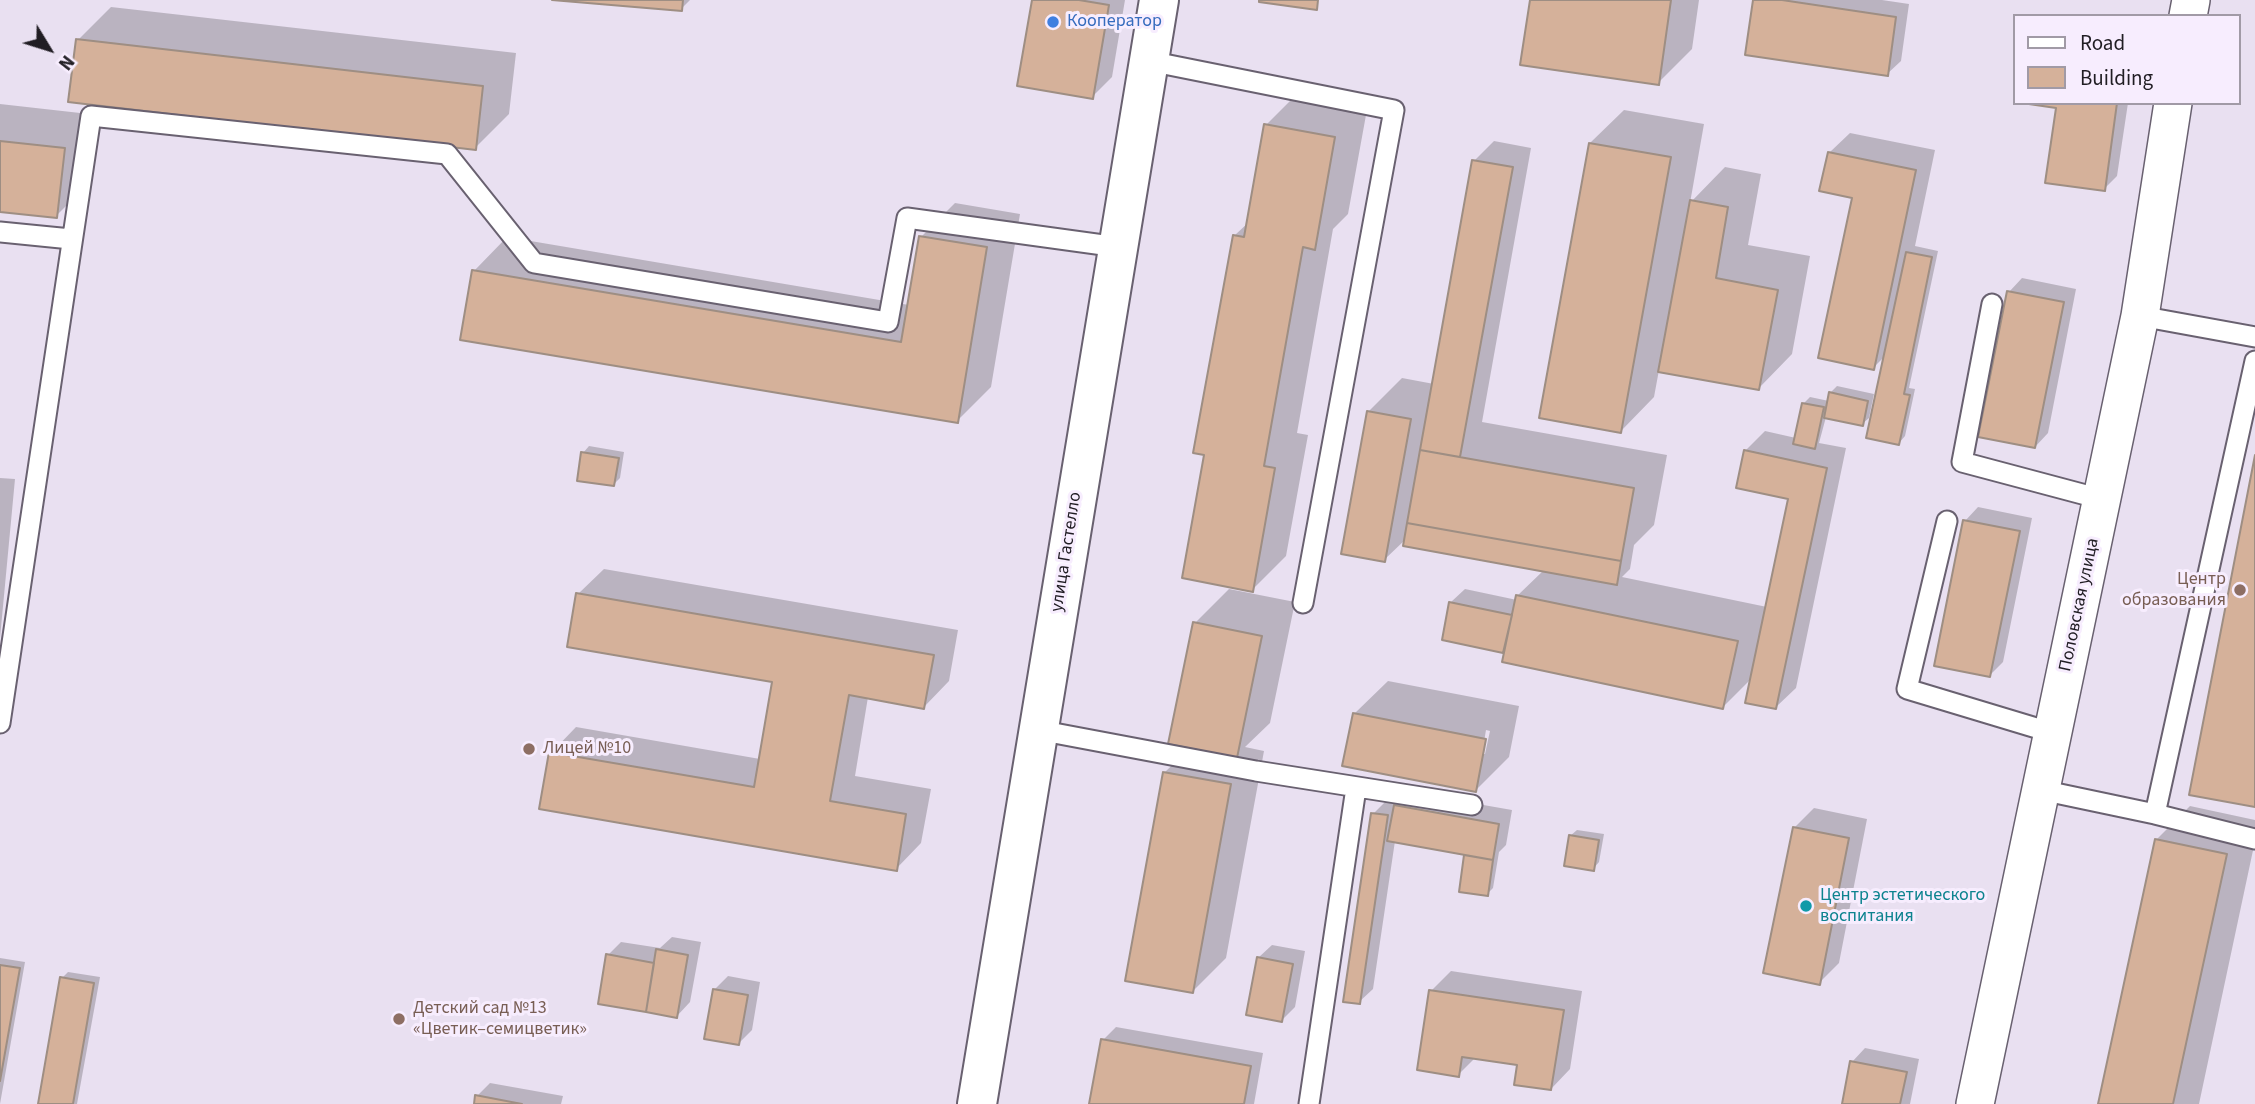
<!DOCTYPE html>
<meta charset="utf-8">
<style>
body{margin:0}
#map{position:relative;width:2255px;height:1104px;overflow:hidden;background:#e9e0f1;font-family:"Source Sans 3",sans-serif}
canvas{display:block}
.legend{position:absolute;left:2013px;top:14px;width:228px;height:91px;box-sizing:border-box;background:#f7edfe;border:2px solid #a19aa6;margin:0;padding:9px 12px;list-style:none;font-size:21px;color:#201d23}
.legend li{display:flex;align-items:center;gap:14px;height:35px}
.legend b{width:35px;border:2px solid #a19aa6}
.north{position:absolute;left:14px;top:14px;width:70px;height:70px;-webkit-text-stroke:5px #f7edfe;paint-order:stroke;rotate:128deg;font-size:19px;font-weight:700;line-height:28px;text-align:center;color:#201d23}
.north::after{content:'';display:block;margin:auto;width:24px;height:32px;background:#201d23;clip-path:polygon(50% 0,100% 100%,50% 72%,0 100%)}
</style>
<div id="map">
<canvas width="2255" height="1104"></canvas>
<ul class="legend">
<li><b style="height:9px;background:#fff"></b>Road</li>
<li><b style="height:19px;background:#d5b19a"></b>Building</li>
</ul>
<div class="north">N</div>
</div>
<script>
const ctx = document.querySelector('canvas').getContext('2d');
ctx.lineJoin = 'round';
function fillPath(path, color) {
  ctx.fillStyle = color;
  ctx.fill(path, 'evenodd');
}
function shape(rows) {
  const path = new Path2D();
  for (const r of rows) {
    path.moveTo(r[0], r[1]);
    for (let i = 2; i < r.length; i += 2) path.lineTo(r[i], r[i + 1]);
  }
  return path;
}
function trace(path, color, width, dash) {
  ctx.strokeStyle = color;
  ctx.lineWidth = width;
  ctx.lineCap = dash ? 'butt' : 'round';
  ctx.setLineDash(dash || []);
  ctx.stroke(path);
}
function label(font, color, halo, rows, align = 'center') {
  ctx.font = font + ' "Source Sans 3",sans-serif';
  ctx.lineWidth = 6;
  ctx.setLineDash([]);
  ctx.textBaseline = 'middle';
  ctx.strokeStyle = halo;
  ctx.fillStyle = color;
  for (const [text, x, y, turn = 0] of rows) {
    ctx.save();
    ctx.translate(x, y);
    ctx.rotate((+turn || 0) * Math.PI / 180);
    ctx.textAlign = isNaN(turn) ? turn : align;
    if (halo) ctx.strokeText(text, 0, 0);
    ctx.fillText(text, 0, 0);
    ctx.restore();
  }
}
const shadow = shape([
 [573,0,690,0,681,9],
 [1033,0,1125,0,1112,77,1092,97],
 [1531,0,1699,0,1692,49,1658,83],
 [1755,0,1882,0,1909,4,1901,61,1887,74],
 [111,7,516,53,509,114,475,148,78,40],
 [1300,91,1368,104,1348,214,1333,229,1297,433,1308,435,1286,556,1252,590,1207,454,1235,235,1249,222,1266,125],
 [2035,103,2128,103,2117,176,2104,189,2058,107],
 [0,104,98,115,90,182,56,216,0,210],
 [1624,110,1704,124,1690,203,1725,167,1761,174,1748,245,1810,256,1792,354,1759,388,1659,370,1654,397,1621,431,1590,143],
 [1850,133,1935,150,1915,246,1938,251,1909,388,1915,389,1905,436,1899,443,1886,355,1873,368,1854,197,1830,152],
 [1494,141,1531,148,1482,422,1667,455,1654,525,1634,545,1630,569,1622,577,1767,607,1790,498,1745,451,1765,431,1796,438,1803,404,1810,397,1829,401,1830,393,1837,386,1874,394,1869,418,1862,424,1826,417,1819,443,1846,448,1796,688,1776,707,1753,677,1723,707,1507,647,1503,651,1444,639,1451,602,1465,589,1517,600,1517,596,1544,570,1406,539,1384,560,1368,412,1402,378,1434,384,1474,161],
 [955,203,1020,214,991,387,957,421,474,271,507,237,909,305,921,237],
 [2022,278,2076,289,2048,433,2035,447,2009,292],
 [589,446,624,452,620,478,614,484,583,453],
 [0,478,15,479,0,638],
 [1978,507,2032,518,2003,662,1990,675,1965,521],
 [604,569,958,630,949,681,924,707,868,697,855,776,931,789,921,843,896,869,551,753,576,727,760,759,774,681,578,594],
 [1229,589,1295,602,1270,723,1245,747,1264,751,1226,958,1192,992,1165,772,1191,747,1195,623],
 [1388,681,1519,706,1509,757,1476,790,1354,714],
 [1486,730,1490,731,1485,754,1482,754],
 [1409,792,1512,810,1506,845,1499,852,1493,888,1487,894,1461,890,1466,854,1395,841,1373,989,1359,1002,1373,814,1387,800],
 [2190,806,2255,820,2255,841,2199,1104,2099,1104,2157,839],
 [1814,808,1867,819,1839,963,1819,983,1794,828],
 [1577,830,1604,834,1599,862,1593,869,1570,836],
 [672,937,701,942,690,1002,677,1016,608,955,621,942,660,948],
 [1272,945,1305,951,1295,1007,1282,1020,1258,958],
 [0,958,25,962,0,1104],
 [1451,971,1582,991,1570,1069,1551,1089,1519,1063,1476,1057,1458,1075,1431,991],
 [68,972,100,977,77,1104,40,1104,62,978],
 [728,976,760,982,752,1030,738,1044,714,990],
 [1116,1027,1263,1053,1254,1104,1091,1104,1103,1040],
 [1865,1048,1919,1059,1910,1104,1843,1104,1852,1062],
 [490,1083,563,1096,561,1104,475,1104,477,1096]
]);
const building = shape([
 [552,0,683,0,682,11,552,0],
 [1032,0,1079,0,1109,5,1093,99,1017,86,1032,0],
 [1259,0,1318,0,1317,10,1259,2,1259,0],
 [1530,0,1671,0,1659,85,1520,65,1530,0],
 [1753,0,1782,0,1896,17,1888,76,1745,55,1753,0],
 [76,39,483,86,476,150,68,102,76,39],
 [2022,103,2117,103,2105,191,2045,183,2056,108,2022,103],
 [1264,124,1335,137,1315,250,1303,247,1264,466,1275,468,1253,592,1182,578,1204,455,1193,453,1233,235,1244,237,1264,124],
 [0,141,65,148,57,218,0,212,0,141],
 [1589,143,1671,157,1621,433,1539,418,1589,143],
 [1828,152,1916,170,1874,370,1818,358,1852,198,1819,191,1828,152],
 [1472,160,1513,167,1460,457,1420,450,1472,160],
 [1690,200,1728,207,1716,278,1778,290,1759,390,1658,372,1690,200],
 [919,236,987,247,958,423,460,340,472,270,901,342,919,236],
 [1906,252,1932,257,1904,394,1910,395,1899,445,1866,438,1906,252],
 [2007,291,2064,302,2035,448,1978,437,2007,291],
 [1829,392,1868,401,1863,426,1824,418,1829,392],
 [1802,403,1824,407,1815,449,1793,444,1802,403],
 [1367,411,1411,419,1385,562,1341,554,1367,411],
 [1420,450,1634,488,1621,561,1407,523,1420,450],
 [1744,450,1827,468,1776,709,1745,703,1788,499,1736,488,1744,450],
 [581,452,619,458,614,486,577,481,581,452],
 [2255,455,2255,807,2189,795,2255,455],
 [1963,520,2020,531,1990,677,1934,666,1963,520],
 [1407,523,1621,561,1617,585,1403,546,1407,523],
 [576,593,934,655,924,709,849,695,830,801,906,814,897,871,539,809,549,752,754,787,772,682,567,647,576,593],
 [1516,595,1738,641,1723,709,1502,662,1516,595],
 [1449,602,1512,615,1503,653,1442,640,1449,602],
 [1193,622,1262,636,1237,758,1168,744,1193,622],
 [1353,713,1486,739,1476,792,1342,766,1353,713],
 [1163,772,1231,784,1193,993,1125,981,1163,772],
 [1394,805,1499,824,1493,860,1387,841,1394,805],
 [1371,813,1388,815,1360,1004,1343,1002,1371,813],
 [1793,827,1849,838,1820,985,1763,973,1793,827],
 [1569,835,1599,840,1594,871,1564,866,1569,835],
 [2155,839,2227,854,2173,1104,2098,1104,2155,839],
 [1464,855,1493,860,1488,896,1459,892,1464,855],
 [656,949,688,955,677,1018,646,1012,656,949],
 [606,954,654,963,646,1012,598,1004,606,954],
 [1257,957,1293,964,1282,1022,1246,1015,1257,957],
 [0,965,20,968,0,1081,0,965],
 [60,977,94,983,73,1104,38,1104,60,977],
 [713,989,748,995,739,1045,704,1039,713,989],
 [1429,990,1564,1010,1551,1090,1514,1085,1517,1065,1462,1057,1459,1077,1417,1070,1429,990],
 [1101,1039,1251,1066,1244,1104,1089,1104,1101,1039],
 [1850,1061,1907,1072,1900,1104,1842,1104,1850,1061],
 [475,1095,522,1104,474,1104,475,1095]
]);
const service = shape([
 [1149,61,1394,110,1303,603],
 [0,232,71,239],
 [1992,304,1962,462,2101,499],
 [2140,316,2255,337],
 [2255,361,2155,814,2255,839],
 [1947,521,1907,689,2053,733],
 [0,723,91,116,447,154,534,263,888,322,907,218,1118,247],
 [1038,730,1256,771,1472,805],
 [2041,790,2155,814],
 [1309,1104,1356,788]
]);
const minor = shape([
 [2188,16,2191,0],
 [1975,1104,2140,316,2173,103]
]);
const secondary = shape([
 [977,1104,1159,0]
]);
const markers = [
 [1053,22,7,"#3f7fe0"],
 [2240,590,7,"#8d6e63"],
 [529,749,7,"#8d6e63"],
 [1806,906,7,"#0f9aa8"],
 [399,1019,7,"#8d6e63"]
];
const shopNames = [
 ["Кооператор",1067,22]
];
const streetNames = [
 ["улица Гастелло",1067,552,-81],
 ["Половская улица",2080,605,-78]
];
const educationNames = [
 ["Центр",2226,580,"right"],
 ["образования",2226,601,"right"],
 ["Лицей №10",543,749],
 ["Детский сад №13",413,1009],
 ["«Цветик–семицветик»",413,1030]
];
const cultureNames = [
 ["Центр эстетического",1820,896],
 ["воспитания",1820,917]
];
fillPath(shadow, '#0003');
fillPath(building, '#d5b19a');
trace(building, '#9e8e83', 2);
trace(service, '#696170', 23);
trace(minor, '#696170', 40);
trace(secondary, '#696170', 42);
trace(service, '#fff', 19);
trace(minor, '#fff', 37);
trace(secondary, '#fff', 38);
for (const [x, y, r, color] of markers) {
  const dot = new Path2D();
  dot.arc(x, y, r, 0, 2 * Math.PI);
  ctx.fillStyle = color;
  ctx.fill(dot);
  trace(dot, '#f7edfe', 2.5);
}
label('18px', '#366cbe', '#f7edfe', shopNames, 'left');
label('18px', '#201d23', '#f7edfe', streetNames);
label('18px', '#785e54', '#f7edfe', educationNames, 'left');
label('18px', '#0d838f', '#f7edfe', cultureNames, 'left');
</script>
